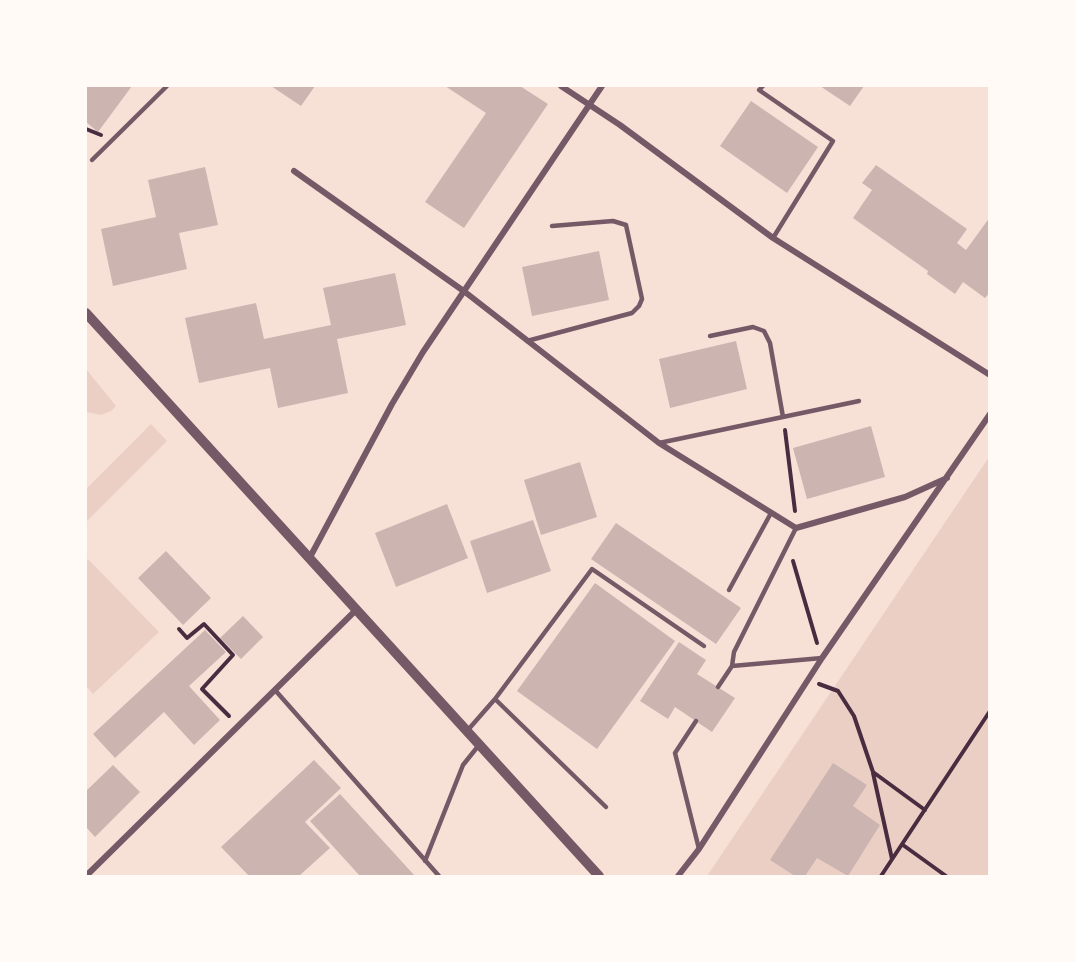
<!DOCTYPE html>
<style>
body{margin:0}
#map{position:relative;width:1075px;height:962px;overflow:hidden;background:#f7e1d7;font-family:"IBM Plex Serif",serif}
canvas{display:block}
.frame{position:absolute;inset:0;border:87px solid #fffaf5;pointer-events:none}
</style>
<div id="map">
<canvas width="1075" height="962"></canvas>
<div class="frame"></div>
</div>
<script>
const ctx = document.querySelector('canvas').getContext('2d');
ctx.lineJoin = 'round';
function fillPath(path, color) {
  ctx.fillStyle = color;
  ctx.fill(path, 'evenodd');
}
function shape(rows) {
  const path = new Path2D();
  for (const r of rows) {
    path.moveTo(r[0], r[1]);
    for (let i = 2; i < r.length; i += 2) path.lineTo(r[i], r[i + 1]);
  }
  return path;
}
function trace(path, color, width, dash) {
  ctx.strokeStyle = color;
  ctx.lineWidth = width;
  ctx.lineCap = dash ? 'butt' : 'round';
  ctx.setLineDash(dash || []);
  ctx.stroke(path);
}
const green = shape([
 [86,369,116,406,111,411,101,415,86,412],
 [151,424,167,441,86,522,86,489],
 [989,457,989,876,707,876],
 [88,559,159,632,93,694,86,686,86,561]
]);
const building = shape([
 [86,86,132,86,98,132,86,122],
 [271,86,315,86,301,106],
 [445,86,520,86,548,104,464,228,425,202,486,113],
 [820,86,864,86,850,106],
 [751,101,818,147,787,193,720,146],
 [876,165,967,229,957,243,966,250,990,217,990,292,985,298,963,282,955,294,927,274,928,271,853,218,872,190,862,183],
 [205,167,218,225,179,233,187,269,113,286,101,229,156,217,148,180],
 [599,251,609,300,532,316,522,267],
 [395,273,406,325,337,339,348,393,278,408,270,368,199,383,185,318,256,303,264,339,331,325,323,288],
 [736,341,747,389,670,408,659,359],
 [871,426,885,477,807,499,793,448],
 [580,462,597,517,541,535,524,480],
 [447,504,468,558,396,587,375,533],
 [533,520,551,571,487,593,470,541],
 [616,523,741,608,716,644,591,559],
 [166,551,211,598,183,625,138,578],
 [595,583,675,641,597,749,517,691],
 [243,616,263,637,241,659,220,638],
 [205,630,226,652,189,686,220,720,194,745,164,712,115,758,93,734],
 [679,642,706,660,697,674,735,698,712,732,675,707,668,719,640,701],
 [314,760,341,788,305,822,330,848,299,876,249,876,221,847],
 [833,763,867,785,853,806,880,825,848,876,817,858,805,876,795,876,770,860],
 [113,765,140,792,95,837,86,827,86,791],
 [340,794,415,876,360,876,310,821]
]);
const path = shape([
 [86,129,101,135],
 [785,430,795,511],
 [793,561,817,643],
 [179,629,187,638,204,624,233,655,202,689,229,716],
 [819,684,838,691,854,716,873,772,925,810],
 [873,773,892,859],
 [903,845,946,876],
 [881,876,990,711]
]);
const service = shape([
 [763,86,759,90,833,141,773,238],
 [92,160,167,86],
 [710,336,753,327,764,331,770,343,783,417],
 [527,341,632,313,639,306,642,299,626,225,613,221,552,226],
 [659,443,859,401],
 [729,590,771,513],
 [732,666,734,652,796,528],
 [718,687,732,666,822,658],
 [275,690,439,876],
 [495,699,606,807],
 [696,721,675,753,699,849],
 [467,731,495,699,592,569,704,646],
 [425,861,463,765,479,745]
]);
const minor = shape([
 [561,86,620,125,773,238,990,375],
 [294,171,465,292,659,443,796,528,905,497,947,478],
 [309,559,392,404,423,352,602,86],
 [86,876,356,610],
 [678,876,699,849,822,658,990,414]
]);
const tertiary = shape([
 [86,313,599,876]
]);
fillPath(green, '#ebcfc5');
fillPath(building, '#ccb4b1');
trace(path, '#4a2c40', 4);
trace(service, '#755966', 4.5);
trace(minor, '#755966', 6);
trace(tertiary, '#755966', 10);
</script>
